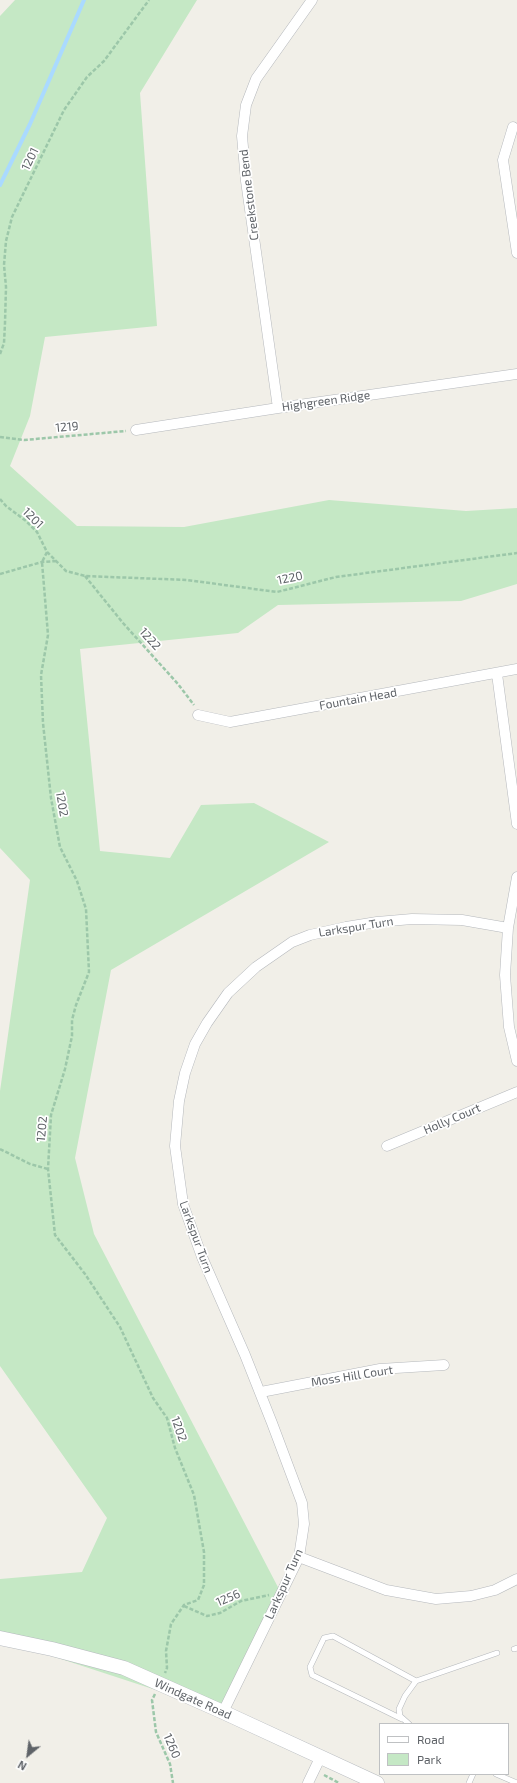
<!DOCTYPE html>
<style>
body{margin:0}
#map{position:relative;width:517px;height:1783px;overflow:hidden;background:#f1efe8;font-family:"Exo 2",sans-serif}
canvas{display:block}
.legend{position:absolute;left:379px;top:1723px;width:130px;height:52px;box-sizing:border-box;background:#fff;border:1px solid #bfc1c3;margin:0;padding:5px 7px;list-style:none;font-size:12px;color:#5f6368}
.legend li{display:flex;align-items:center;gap:8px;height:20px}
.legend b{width:20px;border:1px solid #bfc1c3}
.north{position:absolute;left:8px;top:1735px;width:40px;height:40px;-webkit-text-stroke:3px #fff;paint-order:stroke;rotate:209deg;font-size:11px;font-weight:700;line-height:16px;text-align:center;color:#5f6368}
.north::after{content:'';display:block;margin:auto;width:14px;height:18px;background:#5f6368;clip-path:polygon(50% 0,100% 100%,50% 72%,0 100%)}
</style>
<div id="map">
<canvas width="517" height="1783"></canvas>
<ul class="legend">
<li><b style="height:5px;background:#fff"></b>Road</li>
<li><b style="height:11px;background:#c5e8c5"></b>Park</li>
</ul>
<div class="north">N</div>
</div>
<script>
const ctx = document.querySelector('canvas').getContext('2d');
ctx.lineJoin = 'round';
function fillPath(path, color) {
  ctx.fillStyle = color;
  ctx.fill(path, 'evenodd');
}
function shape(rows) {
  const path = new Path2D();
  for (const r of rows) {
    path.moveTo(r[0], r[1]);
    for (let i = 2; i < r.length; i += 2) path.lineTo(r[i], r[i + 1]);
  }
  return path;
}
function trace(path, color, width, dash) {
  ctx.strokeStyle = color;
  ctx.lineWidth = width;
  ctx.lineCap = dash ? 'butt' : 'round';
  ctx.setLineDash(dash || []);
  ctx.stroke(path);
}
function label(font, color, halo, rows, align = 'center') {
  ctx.font = font + ' "Exo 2",sans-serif';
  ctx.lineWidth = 3.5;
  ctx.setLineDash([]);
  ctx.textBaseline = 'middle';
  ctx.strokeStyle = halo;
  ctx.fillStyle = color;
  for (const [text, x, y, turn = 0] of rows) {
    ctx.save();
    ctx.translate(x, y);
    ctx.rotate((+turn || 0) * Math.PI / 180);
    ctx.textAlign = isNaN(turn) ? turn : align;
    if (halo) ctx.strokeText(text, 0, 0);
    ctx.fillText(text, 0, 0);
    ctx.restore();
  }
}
const green = shape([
 [15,0,197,0,140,93,157,326,45,337,30,416,10,466,77,526,184,527,329,500,466,511,517,508,517,584,461,601,278,605,238,633,80,649,100,851,170,858,201,805,254,803,329,842,111,970,75,1158,94,1234,281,1593,223,1712,0,1639,0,1579,82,1572,107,1518,0,1366,0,1091,30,880,0,848,0,16]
]);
const stream = shape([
 [0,185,30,124,84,0]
]);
const path = shape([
 [0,354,4,343,5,323,6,287,4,265,6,241,12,217,64,110,87,77,104,61,149,0],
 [0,437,24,440,126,431],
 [0,499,6,506,26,521,37,532,47,552,66,571,85,576,187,580,277,592,336,577,517,553],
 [47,552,42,562,48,635,41,675,43,723,51,798,60,847,77,881,86,909,89,972,76,1005,72,1020,72,1036,65,1069,51,1115,48,1169,55,1235,85,1274,120,1327,153,1398,167,1418,175,1448,194,1495,204,1552,204,1585,198,1600,184,1605,171,1624,166,1651,167,1668,165,1673],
 [0,574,42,562,56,561],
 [85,576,123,623,178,684,194,705],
 [0,1149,30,1164,48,1169],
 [184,1606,207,1616,220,1613,241,1601,269,1595],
 [155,1694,152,1700,156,1732,170,1764,173,1783],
 [324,1775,339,1783]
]);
const lane = shape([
 [514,1649,517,1648],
 [402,1719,312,1675,310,1667,324,1638,333,1636,416,1681],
 [409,1724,400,1716,399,1709,405,1696,416,1681,497,1653],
 [496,1774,517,1783],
 [469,1783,473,1774]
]);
const street = shape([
 [513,127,503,160,517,253],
 [278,408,246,181,242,136,246,105,256,79,312,0],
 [136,430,278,408,517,374],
 [497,674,517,824],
 [198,715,230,722,517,669],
 [517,877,508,928,505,975,509,1027,517,1061],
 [387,1146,517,1092],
 [261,1392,380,1369,444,1365],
 [299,1557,386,1590,436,1599,471,1596,495,1590,517,1579],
 [223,1712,299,1557,304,1524,302,1503,272,1423,245,1355,202,1257,183,1204,175,1146,179,1101,185,1073,195,1044,207,1023,228,993,256,967,292,942,310,935,346,927,377,922,412,919,462,920,508,928],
 [308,1783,321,1756]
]);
const secondary = shape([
 [0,1638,52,1649,124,1668,223,1712,377,1783]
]);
const streetNames = [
 ["1201",30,159,-64],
 ["Creekstone Bend",249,195,-97],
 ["Highgreen Ridge",326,401,-8],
 ["1219",67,427,-5],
 ["1201",33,518,45],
 ["1220",290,578,-12],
 ["1222",150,639,48],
 ["Fountain Head",358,699,-10],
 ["1202",62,804,80],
 ["Larkspur Turn",356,927,-9],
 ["Holly Court",452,1119,-23],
 ["1202",42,1129,-85],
 ["Larkspur Turn",196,1237,70],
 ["Moss Hill Court",352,1376,-9],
 ["1202",179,1429,71],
 ["Larkspur Turn",284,1584,-66],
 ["1256",228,1598,-23],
 ["Windgate Road",193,1699,24],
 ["1260",172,1746,67]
];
fillPath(green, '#c5e8c5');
trace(stream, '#aadaff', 4);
trace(lane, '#b5b8bc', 6);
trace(street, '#b5b8bc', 11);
trace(secondary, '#b6babf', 15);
trace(path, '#9cc7a9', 2.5, [4, 2]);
trace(lane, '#fff', 5);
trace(street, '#fff', 10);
trace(secondary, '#fff', 14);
label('12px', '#5f6368', '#fff', streetNames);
</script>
